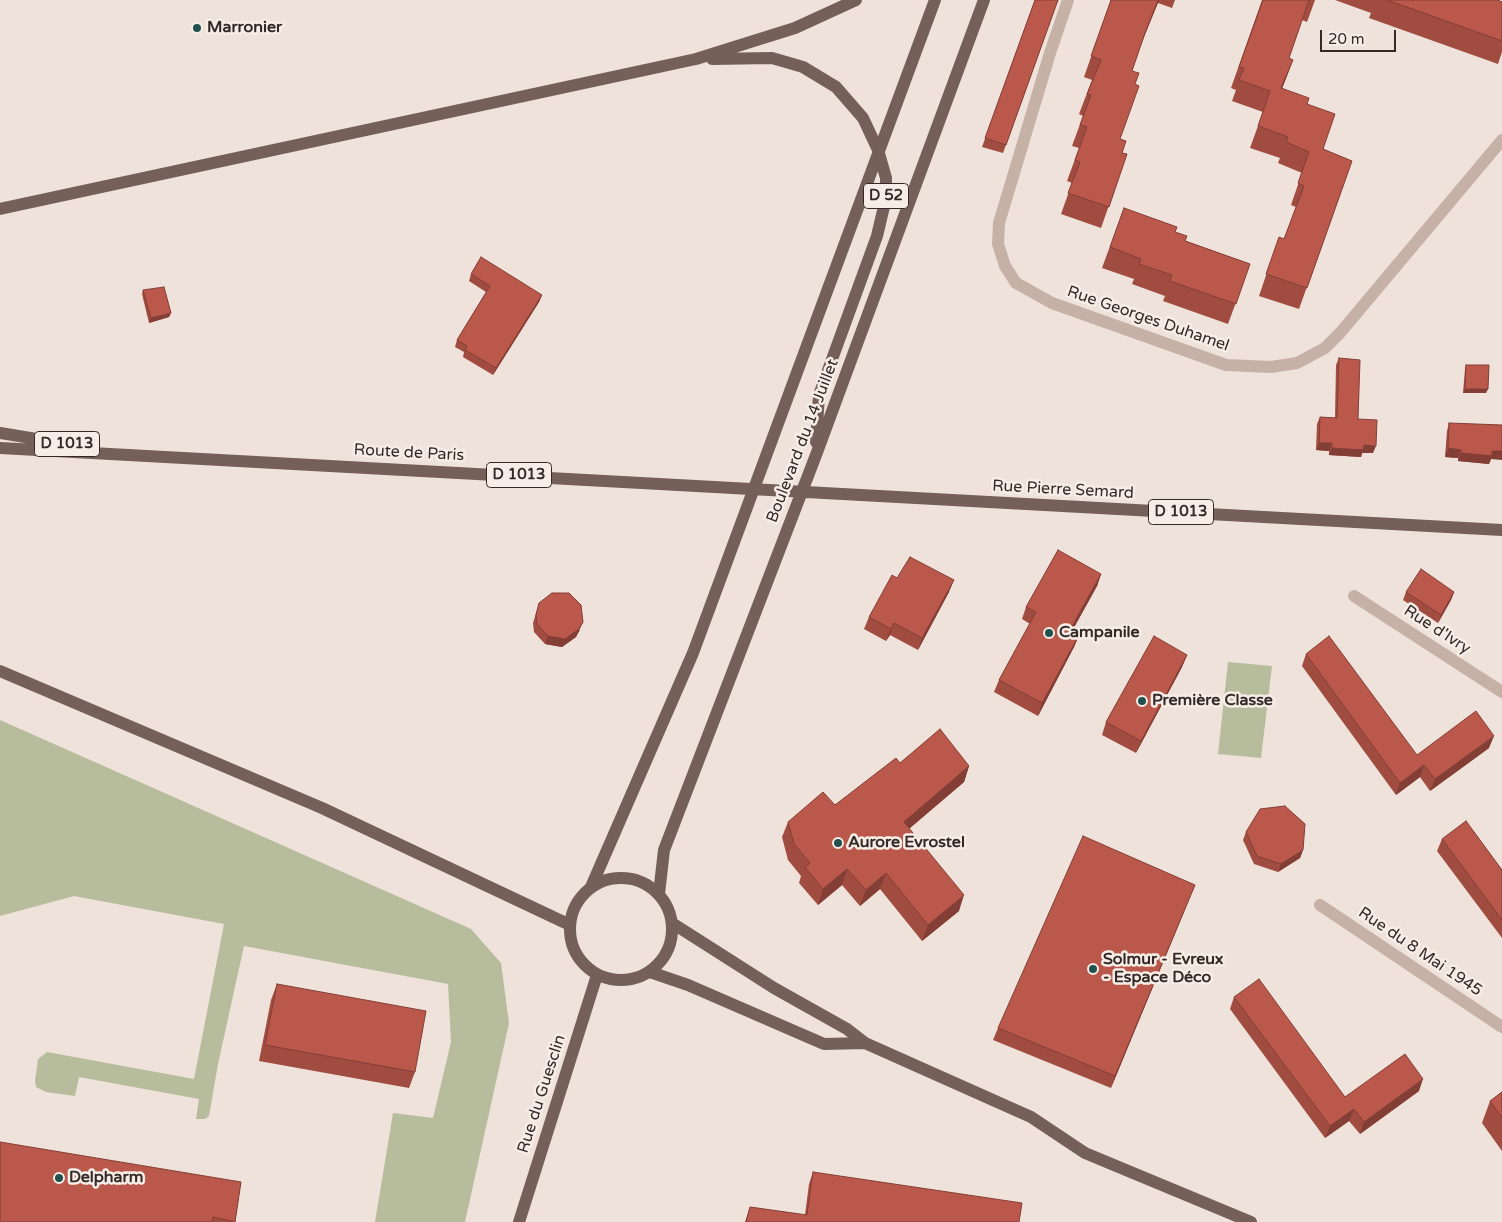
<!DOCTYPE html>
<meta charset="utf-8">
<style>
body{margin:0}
#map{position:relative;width:1502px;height:1222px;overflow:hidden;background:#efe2da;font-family:"Varela Round",sans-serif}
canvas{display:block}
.scale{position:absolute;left:1320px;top:30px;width:76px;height:22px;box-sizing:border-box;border:2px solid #332927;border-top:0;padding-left:6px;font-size:15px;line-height:18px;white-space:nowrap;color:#332927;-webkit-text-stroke:4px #f7ede6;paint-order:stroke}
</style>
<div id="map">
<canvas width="1502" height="1222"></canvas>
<div class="scale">20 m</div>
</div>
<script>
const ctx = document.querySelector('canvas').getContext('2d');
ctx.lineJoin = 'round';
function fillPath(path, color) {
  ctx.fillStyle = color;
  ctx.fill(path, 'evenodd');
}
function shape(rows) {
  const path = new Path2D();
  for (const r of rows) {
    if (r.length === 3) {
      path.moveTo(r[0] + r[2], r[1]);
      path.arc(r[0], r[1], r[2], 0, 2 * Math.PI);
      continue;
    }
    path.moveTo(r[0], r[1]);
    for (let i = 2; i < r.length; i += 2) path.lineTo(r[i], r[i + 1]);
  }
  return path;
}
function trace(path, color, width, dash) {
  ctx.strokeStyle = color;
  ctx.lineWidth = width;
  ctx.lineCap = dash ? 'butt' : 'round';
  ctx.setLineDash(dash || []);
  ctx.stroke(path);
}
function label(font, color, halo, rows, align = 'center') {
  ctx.font = font + ' "Varela Round",sans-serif';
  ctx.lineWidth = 5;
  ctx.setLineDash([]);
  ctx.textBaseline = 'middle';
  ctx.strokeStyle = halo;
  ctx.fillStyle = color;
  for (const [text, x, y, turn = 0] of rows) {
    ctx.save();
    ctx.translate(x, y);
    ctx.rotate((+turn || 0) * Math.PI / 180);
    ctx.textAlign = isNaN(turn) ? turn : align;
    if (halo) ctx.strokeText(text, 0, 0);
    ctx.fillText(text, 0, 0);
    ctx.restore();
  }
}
const green = shape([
 [1228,662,1272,666,1261,758,1218,754],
 [0,720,471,929,501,963,509,1023,465,1222,375,1222,393,1113,433,1118,451,1042,448,984,244,946,218,1064,209,1116,205,1119,196,1119,199,1099,79,1077,75,1096,46,1092,36,1087,35,1081,38,1059,47,1052,194,1079,224,924,74,896,0,916]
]);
const minor = shape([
 [1068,0,1050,53,999,223,998,244,1005,266,1016,283,1052,303,1226,365,1271,367,1297,363,1325,348,1340,333,1502,140],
 [1354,596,1502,692],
 [1320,905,1502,1027]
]);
const major = shape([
 [712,59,772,58,803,67,836,87,863,118,878,150,886,178,886,198,877,236,819,395,816,442],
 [0,209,696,59,795,28,856,0],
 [0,433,73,445],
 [0,448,1502,530],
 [0,671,322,808,570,925],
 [621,929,51],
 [591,887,693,653,935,0],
 [659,894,664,850,816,455,984,0],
 [672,923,774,988,847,1029,865,1043,1031,1117,1085,1153,1251,1222],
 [650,972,688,985,824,1044,865,1043],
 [519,1222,597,975]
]);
const wall = shape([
 [1035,0,1058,0,1003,153,982,147],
 [1111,0,1175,0,1172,8,1158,3,1140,47,1132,71,1135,84,1120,139,1122,153,1127,154,1101,228,1061,214,1072,183,1067,181,1079,148,1072,146,1083,116,1079,114,1092,80,1084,77],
 [1262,0,1315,0,1307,22,1302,20,1289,58,1293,60,1282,89,1307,104,1323,149,1352,161,1299,309,1259,296,1279,237,1284,239,1296,207,1291,205,1302,173,1278,163,1280,158,1250,148,1263,112,1232,101,1236,90,1231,88],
 [1335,0,1498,0,1502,2,1502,52,1498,64,1369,18,1371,13],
 [1124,208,1175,232,1186,241,1250,264,1228,324,1163,301,1165,296,1132,284,1134,279,1102,268],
 [471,274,542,295,539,302,493,375,463,357,464,352,455,347,457,340,486,292,469,281],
 [143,290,171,313,169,317,149,323,142,294],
 [1339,358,1358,419,1373,453,1362,453,1361,457,1329,455,1329,451,1316,450,1317,424,1320,417,1335,418,1336,365],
 [1466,365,1486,393,1463,393,1465,369],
 [1449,423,1491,459,1489,464,1458,461,1458,458,1445,457,1447,431],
 [1101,574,1097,586,1072,631,1079,635,1074,647,1038,716,994,692,999,680,1030,624,1022,619,1026,607],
 [897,578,949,592,918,650,890,635,886,641,864,629,869,617],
 [1406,592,1454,592,1451,600,1438,623,1403,600],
 [539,603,580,630,576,637,562,647,545,644,534,632,533,623],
 [1306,654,1417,755,1489,748,1430,791,1420,777,1396,795,1302,666],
 [1187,655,1182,667,1136,753,1102,735,1106,722],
 [900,763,969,766,964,782,909,829,959,911,922,941,880,889,860,906,842,885,818,905,799,883,801,876,788,860,782,837,788,822,835,805],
 [1246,832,1303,850,1300,858,1278,872,1254,864,1243,840],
 [1442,839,1502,870,1502,938,1437,851],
 [1195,885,1111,1088,993,1040,998,1028],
 [277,984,415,1072,409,1088,259,1061,271,1000],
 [1234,997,1345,1097,1419,1091,1360,1134,1349,1121,1325,1138,1230,1009],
 [1502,1092,1502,1151,1482,1123,1490,1101],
 [813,1172,1019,1222,745,1222,750,1207,805,1215,809,1184],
 [241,1182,235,1222,0,1222]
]);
const shadedWall = shape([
 [1158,0,1159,0,1137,53,1145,33],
 [1293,60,1285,81,1273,110,1281,88],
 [542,295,539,302,493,375,496,368],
 [171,313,169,317,149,323,151,318],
 [1465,389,1488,389,1486,393,1463,393],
 [1319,443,1332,443,1329,451,1316,450],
 [1364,445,1376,446,1373,453,1362,453,1361,457,1329,455,1332,448],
 [1448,448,1461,450,1458,458,1445,457],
 [1492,451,1502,451,1502,460,1491,459,1489,464,1458,461,1461,453],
 [1101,574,1097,586,1066,642,1070,630],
 [954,580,949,592,918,650,922,638],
 [1454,592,1451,600,1438,623,1441,615],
 [583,622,576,637,562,647,545,644,548,636],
 [894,623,890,635,886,641,891,629],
 [1079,635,1074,647,1038,716,1042,703],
 [1187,655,1182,667,1136,753,1141,741],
 [1494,736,1489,748,1430,791,1435,779],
 [1424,765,1420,777,1396,795,1400,783],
 [969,766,964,782,898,838,904,822],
 [1303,850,1300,858,1278,872,1281,864],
 [847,869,842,885,818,905,823,889],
 [886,873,880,889,860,906,866,890],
 [1195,885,1190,897,1111,1088,1115,1076],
 [964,895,959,911,922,941,928,925],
 [1423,1079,1419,1091,1360,1134,1364,1122],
 [1354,1109,1349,1121,1325,1138,1330,1126]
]);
const building = shape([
 [1035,0,1058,0,1006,145,985,138,1035,0],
 [1111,0,1158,0,1145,33,1132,71,1139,73,1135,84,1139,86,1120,139,1126,141,1122,153,1127,154,1109,207,1068,193,1080,162,1075,160,1087,127,1080,125,1091,95,1087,94,1101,60,1091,56,1111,0],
 [1263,0,1309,0,1289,58,1293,60,1281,88,1309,98,1307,104,1335,114,1323,149,1352,161,1307,288,1266,274,1279,237,1284,239,1304,186,1298,183,1309,152,1286,142,1288,137,1258,126,1270,91,1239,80,1244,68,1239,67,1263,0],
 [1387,0,1498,0,1502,2,1502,41,1387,0],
 [1124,208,1177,227,1175,232,1187,236,1185,241,1250,264,1236,304,1170,281,1172,275,1139,264,1141,259,1110,247,1124,208],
 [481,257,542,295,496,368,465,350,467,346,457,340,490,286,471,274,481,257],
 [164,287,171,313,151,318,143,290,164,287],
 [1339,358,1360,360,1358,419,1377,420,1376,446,1364,445,1363,450,1347,449,1332,448,1332,443,1319,443,1320,417,1337,418,1339,358],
 [1466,365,1489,365,1488,389,1465,389,1466,365],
 [1449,423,1502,425,1502,451,1492,451,1492,456,1461,453,1461,450,1448,448,1449,423],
 [1058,550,1101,574,1070,630,1079,635,1042,703,999,680,1036,612,1026,607,1058,550],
 [910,557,954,580,922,638,894,623,891,629,869,617,892,575,897,578,910,557],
 [1421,569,1454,592,1441,615,1406,592,1421,569],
 [552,593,569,593,581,605,583,622,579,629,565,639,548,636,537,624,536,615,539,603,552,593],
 [1154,636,1187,655,1141,741,1106,722,1154,636],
 [1329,636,1417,755,1476,711,1494,736,1435,779,1424,765,1400,783,1306,654,1329,636],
 [940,729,969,766,904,822,964,895,928,925,886,873,866,890,847,869,823,889,805,867,810,863,794,844,788,822,823,792,835,805,896,758,900,763,940,729],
 [1285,806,1305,824,1303,850,1281,864,1257,856,1246,832,1260,809,1285,806],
 [1466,821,1502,870,1502,920,1442,839,1466,821],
 [1083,836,1195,885,1115,1076,998,1028,1083,836],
 [1259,979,1345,1097,1405,1054,1423,1079,1364,1122,1354,1109,1330,1126,1234,997,1259,979],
 [277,984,426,1011,415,1072,265,1045,277,984],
 [1502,1092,1502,1118,1490,1101,1502,1092],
 [0,1142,241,1182,235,1222,213,1217,212,1222,0,1222,0,1142],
 [813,1172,1022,1203,1019,1222,746,1222,750,1207,807,1215,813,1172]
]);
const markers = [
 [197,28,5,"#20514d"],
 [1049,633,5,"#20514d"],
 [1142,701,5,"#20514d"],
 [838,843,5,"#20514d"],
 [1093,969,5,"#20514d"],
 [59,1178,5,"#20514d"]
];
const shields = [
 [886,196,45],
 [67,444,65],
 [519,475,65],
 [1181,512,65]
];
const shieldNames = [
 ["D 52",886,196],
 ["D 1013",67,444],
 ["D 1013",519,475],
 ["D 1013",1181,512]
];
const poiNames = [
 ["Marronier",207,28],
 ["Campanile",1059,633],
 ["Première Classe",1152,701],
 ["Aurore Evrostel",848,843],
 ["Solmur - Evreux",1103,960],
 ["- Espace Déco",1103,978],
 ["Delpharm",69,1178]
];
const streetNames = [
 ["Rue Georges Duhamel",1148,319,19],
 ["Boulevard du 14 Juillet",803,441,-69],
 ["Route de Paris",409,453,3],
 ["Rue Pierre Semard",1063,490,3],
 ["Rue d'Ivry",1437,630,33],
 ["Rue du 8 Mai 1945",1420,952,34],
 ["Rue du Guesclin",542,1094,-72]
];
fillPath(green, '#b6bc9c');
trace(minor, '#c6b1a7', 12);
trace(major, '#745f59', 12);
fillPath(wall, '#a14c41');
fillPath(shadedWall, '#833e35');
fillPath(building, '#bb584c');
trace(building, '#833e35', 1);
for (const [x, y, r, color] of markers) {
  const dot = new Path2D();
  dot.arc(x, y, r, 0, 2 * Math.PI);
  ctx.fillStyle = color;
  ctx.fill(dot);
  trace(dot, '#f7ede6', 2);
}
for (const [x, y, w] of shields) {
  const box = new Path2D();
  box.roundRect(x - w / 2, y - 12.5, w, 25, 4);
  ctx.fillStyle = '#f7ede6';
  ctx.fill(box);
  trace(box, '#332927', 1);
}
label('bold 15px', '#332927', null, shieldNames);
label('bold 16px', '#332927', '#f7ede6', poiNames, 'left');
label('16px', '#332927', '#f7ede6', streetNames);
</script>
